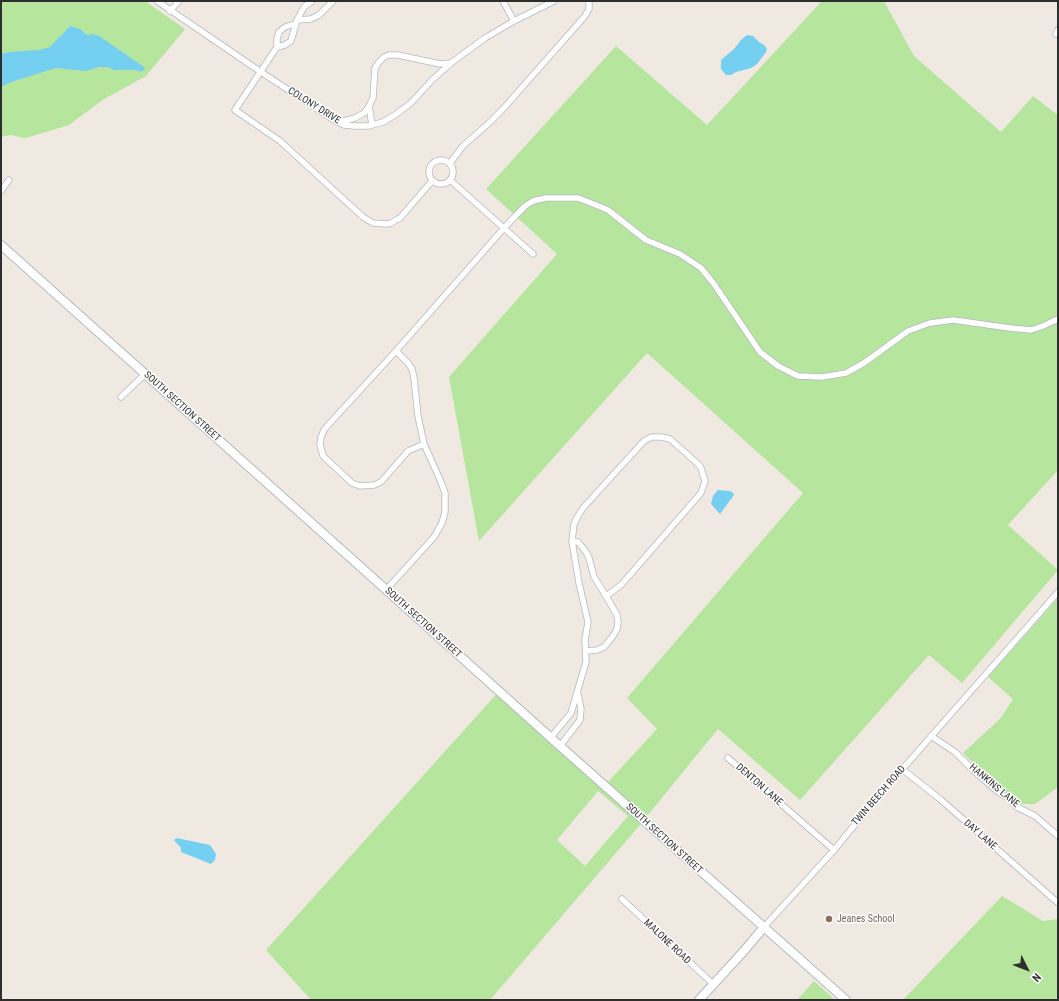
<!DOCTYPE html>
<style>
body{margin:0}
#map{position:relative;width:1059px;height:1001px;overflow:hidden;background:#efe9e1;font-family:"Roboto Condensed",sans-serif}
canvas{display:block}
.frame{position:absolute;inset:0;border:2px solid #2e2e2e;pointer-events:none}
.north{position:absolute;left:1007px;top:949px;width:40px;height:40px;-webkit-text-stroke:3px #fff;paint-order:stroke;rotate:132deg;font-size:11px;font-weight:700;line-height:16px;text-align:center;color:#2e2e2e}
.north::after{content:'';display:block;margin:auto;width:14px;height:18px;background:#2e2e2e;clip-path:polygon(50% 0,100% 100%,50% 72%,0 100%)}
</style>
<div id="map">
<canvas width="1059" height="1001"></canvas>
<div class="frame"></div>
<div class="north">N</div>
</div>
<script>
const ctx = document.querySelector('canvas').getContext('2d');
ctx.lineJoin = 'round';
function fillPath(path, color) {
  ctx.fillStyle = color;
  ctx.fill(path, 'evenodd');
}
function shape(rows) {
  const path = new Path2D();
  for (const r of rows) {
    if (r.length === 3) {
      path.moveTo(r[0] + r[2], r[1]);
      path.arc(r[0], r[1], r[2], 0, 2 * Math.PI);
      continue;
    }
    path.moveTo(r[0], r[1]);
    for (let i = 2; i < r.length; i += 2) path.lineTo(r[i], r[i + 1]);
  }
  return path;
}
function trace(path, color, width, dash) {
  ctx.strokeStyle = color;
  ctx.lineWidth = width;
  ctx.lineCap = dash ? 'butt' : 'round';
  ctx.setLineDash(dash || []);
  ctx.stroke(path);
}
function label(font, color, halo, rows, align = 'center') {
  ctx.font = font + ' "Roboto Condensed",sans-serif';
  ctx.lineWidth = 3;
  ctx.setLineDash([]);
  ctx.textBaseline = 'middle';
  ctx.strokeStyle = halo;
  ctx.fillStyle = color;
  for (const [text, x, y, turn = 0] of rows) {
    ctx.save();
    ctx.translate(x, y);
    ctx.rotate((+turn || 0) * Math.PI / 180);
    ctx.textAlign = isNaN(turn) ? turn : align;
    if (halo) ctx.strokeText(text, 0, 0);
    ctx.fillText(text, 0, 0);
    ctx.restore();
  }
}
const green = shape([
 [1,1,145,1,185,29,146,76,104,99,69,125,26,138,10,135,1,137],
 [822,1,884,1,914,56,1001,132,1033,96,1058,115,1058,470,1008,525,1058,570,962,683,929,655,800,800,718,729,639,826,490,1000,311,1000,266,950,502,688,608,782,657,729,627,698,803,493,647,353,479,541,449,377,557,254,486,189,616,46,707,125],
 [598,791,628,816,585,866,557,840],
 [1058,598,1058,787,1035,804,1020,804,984,774,963,753,1001,718,1013,699,988,677],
 [1002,896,1043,921,1058,919,1058,1000,903,1000],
 [814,981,835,1000,797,1000]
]);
const water = shape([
 [70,26,80,29,87,35,93,34,99,36,144,67,145,69,141,72,136,70,114,70,108,67,99,67,86,71,56,68,11,82,1,87,1,54,9,52,39,50,50,47],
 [747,35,753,36,759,42,764,45,767,49,766,52,757,64,751,68,736,72,731,75,726,75,721,69,721,60,734,49,741,40],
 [718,490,730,491,733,493,734,495,720,514,711,504,713,496],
 [177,838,210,845,216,854,215,860,211,864,181,852,181,848,174,840]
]);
const street = shape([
 [157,1,261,72,334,120,344,125,354,126,369,126,383,122,395,115,411,103,432,80,451,63,485,38,514,21,554,1],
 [312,1,304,7,297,20,311,19,319,15,333,1],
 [503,1,514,21],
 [170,11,179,1],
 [294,24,285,27,279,32,277,39,277,47,285,45,291,41,297,20],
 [1056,34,1058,30],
 [277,47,235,110,280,141,363,217,373,223,386,224,391,223,400,218,432,181],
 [369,106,373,98,375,68,379,62,384,57,389,55,398,55,440,64,451,63],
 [338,120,344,121,355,118,364,113,369,106,372,125],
 [441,172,12],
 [450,163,463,146,489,123,503,109,585,16,589,9,589,1],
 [450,180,533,254],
 [1,191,9,180],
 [396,351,504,228,525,206,533,201,546,198,578,198,596,205,608,210,646,240,680,254,701,268,714,284,760,352,778,366,798,376,822,377,846,373,864,363,908,331,930,323,953,320,1010,328,1031,330,1043,326,1058,319],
 [121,397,145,374],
 [386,590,434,537,442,523,445,512,445,493,441,482,424,444,418,416,414,378,412,369,408,363,396,351,330,423,324,430,321,437,320,444,323,456,352,483,360,486,374,485,381,482,408,451,424,444],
 [586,651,597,650,604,647,613,636,617,629,618,622,617,615,606,596],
 [931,736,955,752,973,770,997,791,1009,799,1017,807,1035,816,1058,836],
 [551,737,571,713,586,662,585,640,588,622,579,583,572,541,574,524,578,516,583,508,643,442,651,437,661,437,670,439,698,464,701,468,705,481,701,493,621,585,609,594,606,596,594,577,589,558,586,552,578,542,572,541],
 [560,746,580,720,581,709,578,694],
 [728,758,834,850],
 [902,769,940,799,1057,902],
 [622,899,713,984],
 [764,927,834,850,877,798,1058,592]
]);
const secondary = shape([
 [1,245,401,603,560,746,846,1000],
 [699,1000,743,952,764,927]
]);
const markers = [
 [829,919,4,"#8d6e63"]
];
const streetNames = [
 ["COLONY DRIVE",314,106,32],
 ["SOUTH SECTION STREET",182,407,42],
 ["SOUTH SECTION STREET",423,623,42],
 ["DENTON LANE",759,785,41],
 ["HANKINS LANE",994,786,40],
 ["TWIN BEECH ROAD",879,796,-49],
 ["DAY LANE",980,835,41],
 ["SOUTH SECTION STREET",664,839,42],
 ["MALONE ROAD",667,942,43]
];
const educationNames = [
 ["Jeanes School",837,919]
];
fillPath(green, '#b6e59e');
fillPath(water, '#75cff0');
trace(street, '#b4b7c1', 7);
trace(secondary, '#b4b7c1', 10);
trace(street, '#fff', 5.5);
trace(secondary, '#fff', 8);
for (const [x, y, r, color] of markers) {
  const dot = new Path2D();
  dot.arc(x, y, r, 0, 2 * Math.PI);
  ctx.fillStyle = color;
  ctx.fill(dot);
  trace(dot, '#fff', 1.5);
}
label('10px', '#2e2e2e', '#fff', streetNames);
label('10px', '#785e54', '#fff', educationNames, 'left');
</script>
